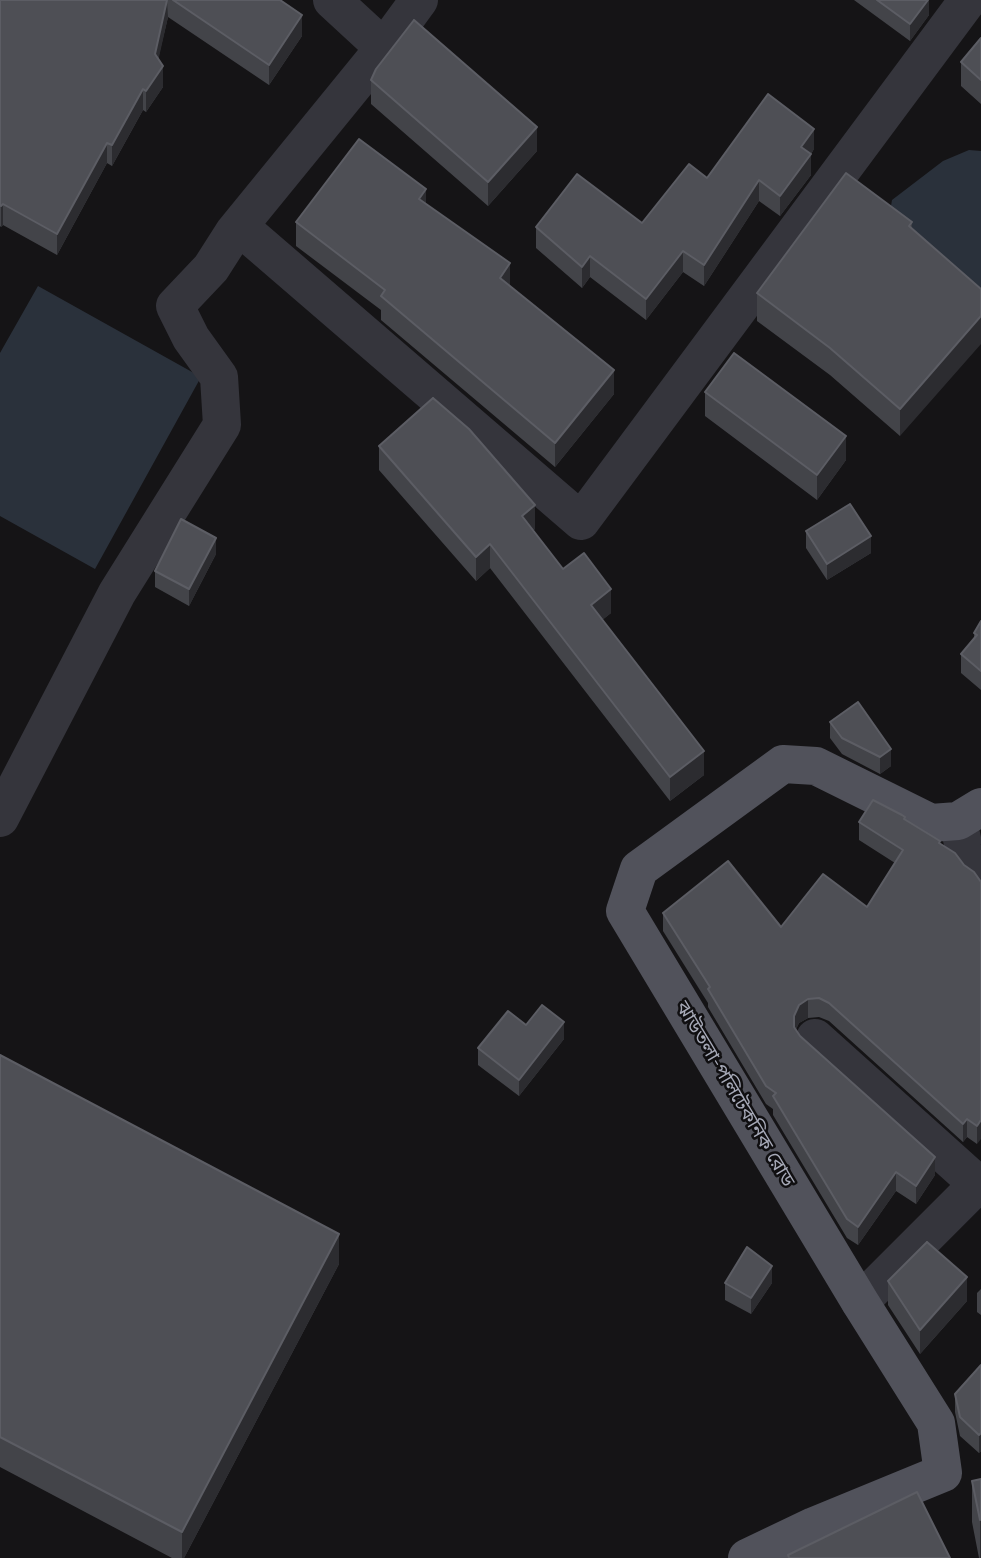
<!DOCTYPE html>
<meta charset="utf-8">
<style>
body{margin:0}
canvas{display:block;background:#151416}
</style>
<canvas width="981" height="1558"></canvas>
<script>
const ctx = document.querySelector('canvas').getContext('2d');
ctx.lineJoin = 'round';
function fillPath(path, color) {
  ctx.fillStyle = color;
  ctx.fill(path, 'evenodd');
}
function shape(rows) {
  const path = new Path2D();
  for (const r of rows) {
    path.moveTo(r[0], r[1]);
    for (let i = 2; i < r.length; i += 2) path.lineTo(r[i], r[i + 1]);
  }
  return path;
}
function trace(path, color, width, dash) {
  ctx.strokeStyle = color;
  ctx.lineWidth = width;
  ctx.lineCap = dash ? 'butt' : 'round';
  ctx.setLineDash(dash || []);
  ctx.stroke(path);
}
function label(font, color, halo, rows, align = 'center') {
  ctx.font = font + ' Quicksand,"Noto Sans Bengali",sans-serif';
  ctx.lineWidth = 5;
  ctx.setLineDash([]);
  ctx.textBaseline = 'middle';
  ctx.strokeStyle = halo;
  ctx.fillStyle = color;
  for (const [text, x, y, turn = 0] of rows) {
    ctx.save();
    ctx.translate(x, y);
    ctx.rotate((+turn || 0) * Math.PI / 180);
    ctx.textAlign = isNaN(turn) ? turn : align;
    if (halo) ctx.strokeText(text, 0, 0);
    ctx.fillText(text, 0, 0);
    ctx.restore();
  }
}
const water = shape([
 [969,150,981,151,981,297,889,218,892,200,943,161],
 [38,286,201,377,95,569,0,516,0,353]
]);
const minor = shape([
 [332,0,384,48],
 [240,227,581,521,968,0],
 [0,818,117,593,222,425,219,377,191,338,175,306,211,268,234,232,384,48,419,0],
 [958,821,964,848,981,870],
 [815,1038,981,1187],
 [860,1302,978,1184]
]);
const major = shape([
 [747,1558,814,1526,943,1473,936,1423,860,1302,625,911,639,869,783,764,816,766,931,823,958,821,981,807]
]);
const wall = shape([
 [0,0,280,0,302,36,269,85,168,17,158,59,163,87,146,112,143,110,112,166,107,163,57,255,3,225,1,227,0,226],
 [854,0,929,0,929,15,910,41],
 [981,38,981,104,961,86,961,62],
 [371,80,537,151,488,206,371,104],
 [814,149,811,154,811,175,780,216,759,201,704,286,683,272,646,320,590,277,582,288,536,248,536,227,642,223,707,178],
 [426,204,510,286,614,394,555,467,381,320,381,310,296,246,296,222],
 [912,222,900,436,830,375,757,321,757,293],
 [705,392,846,460,817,500,705,416],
 [379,446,535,529,533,530,563,569,611,613,602,620,704,775,670,801,490,568,476,581,379,470],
 [806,531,871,553,827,580,806,548],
 [216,554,189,606,155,587,155,571],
 [981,621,981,690,961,673,961,654,974,639,974,633],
 [858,702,891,766,880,774,842,754,830,738,830,722],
 [905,820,940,844,981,882,977,1144,967,1137,963,1142,829,1021,819,1017,808,1018,799,1023,796,1029,800,1036,935,1175,916,1204,896,1191,858,1245,847,1238,773,1115,773,1109,766,1104,708,1007,708,1003,663,931,663,913,781,927,867,907,895,863,859,840,859,822],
 [526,1025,564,1039,519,1096,478,1065,478,1048],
 [0,1055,339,1264,184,1558,172,1558,0,1467],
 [888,1281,967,1301,920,1354,888,1305],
 [725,1283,772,1283,751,1314,725,1300],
 [981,1289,981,1315,977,1312,977,1293],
 [981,1365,981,1451,979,1453,960,1436,955,1412,955,1394],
 [981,1479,981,1558,979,1558,972,1522,972,1481]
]);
const shadedWall = shape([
 [167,0,168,17,155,75,155,54],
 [928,0,929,0,929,15,910,41,910,24],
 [302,15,302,36,269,85,269,65],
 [163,66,163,87,146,112,146,91],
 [143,89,143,110,112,166,112,145],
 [537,127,537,151,488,206,488,182],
 [814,129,814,149,804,164,811,154,811,175,780,216,780,196,801,147],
 [107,143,107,163,57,255,57,234],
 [759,180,759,201,704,286,704,265],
 [426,189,426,213,419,199],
 [3,204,3,225,1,227,1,206],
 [683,251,683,272,646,320,646,299],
 [590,256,590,277,582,288,582,267],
 [510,263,510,287,500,278],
 [981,316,981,344,900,436,900,409],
 [614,370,614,394,555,467,555,443],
 [846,436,846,460,817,500,817,475],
 [535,505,535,529,522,540,522,516],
 [871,536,871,553,827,580,827,564],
 [216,538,216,554,189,606,189,589],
 [490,544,490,568,476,581,476,557],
 [611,589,611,613,591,629,591,605],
 [891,749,891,766,880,774,880,757],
 [704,751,704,775,670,801,670,777],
 [808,999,808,1018,799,1023,794,1034,794,1016,799,1005],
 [564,1022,564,1039,519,1096,519,1080],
 [967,1119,967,1137,963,1142,963,1124],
 [981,1120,981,1139,977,1144,977,1126],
 [935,1157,935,1175,916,1204,916,1186],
 [896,1172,896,1191,858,1245,858,1227],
 [339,1234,339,1264,184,1558,182,1558,182,1532],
 [772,1266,772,1283,751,1314,751,1298],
 [967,1277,967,1301,920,1354,920,1330],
 [981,1433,981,1451,979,1453,979,1435],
 [981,1519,981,1558,980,1558,980,1520]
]);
const building = shape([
 [0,0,167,0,155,54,163,66,146,91,143,89,112,145,107,143,57,234,3,204,1,206,0,205,0,0],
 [173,0,280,0,302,15,269,65,173,0],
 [877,0,928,0,910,24,877,0],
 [414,20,537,127,488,182,371,80,376,69,414,20],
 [981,38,981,80,961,62,981,38],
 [768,94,814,129,801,147,811,154,780,196,759,180,704,265,683,251,646,299,590,256,582,267,536,227,577,174,642,223,689,164,707,178,768,94],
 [359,139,426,189,419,199,510,263,500,278,614,370,555,443,381,296,385,290,296,222,359,139],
 [846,173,912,222,909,226,981,289,981,316,900,409,830,348,757,293,846,173],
 [734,353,846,436,817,475,705,392,734,353],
 [433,398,469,429,535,505,522,516,563,569,584,553,611,589,591,605,704,751,670,777,490,544,476,557,379,446,433,398],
 [850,504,871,536,827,564,806,531,850,504],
 [181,519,216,538,189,589,155,571,181,519],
 [981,621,981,671,961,654,977,635,974,633,981,621],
 [858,702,891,749,880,757,842,738,830,722,858,702],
 [873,800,902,815,905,817,904,819,940,841,939,843,955,853,964,865,974,872,981,882,981,1120,977,1126,967,1119,963,1124,829,1003,819,998,808,999,799,1005,794,1016,794,1027,800,1036,935,1157,916,1186,896,1172,858,1227,847,1219,773,1096,776,1093,766,1086,708,989,710,987,663,913,728,861,781,927,823,874,867,907,903,850,859,822,873,800],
 [542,1005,564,1022,519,1080,478,1048,508,1011,526,1025,542,1005],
 [0,1055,339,1234,182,1532,0,1437,0,1055],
 [927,1242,967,1277,920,1330,888,1281,927,1242],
 [747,1247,772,1266,751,1298,725,1283,747,1247],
 [981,1365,981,1433,979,1435,960,1417,955,1394,981,1365],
 [981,1479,981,1519,980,1520,972,1481,981,1479],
 [917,1492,950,1558,789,1558,788,1555,917,1492]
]);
const streetNames = [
 ["ঝাউতলা-পলিটেকনিক রোড",735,1094,59]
];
fillPath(water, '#2a313b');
trace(minor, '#35353c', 38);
trace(major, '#51525b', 38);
fillPath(wall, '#434449');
fillPath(shadedWall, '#2c2c30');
fillPath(building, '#4e4f55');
trace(building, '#5c5d64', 2);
label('19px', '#a6a9b7', '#100f11', streetNames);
</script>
